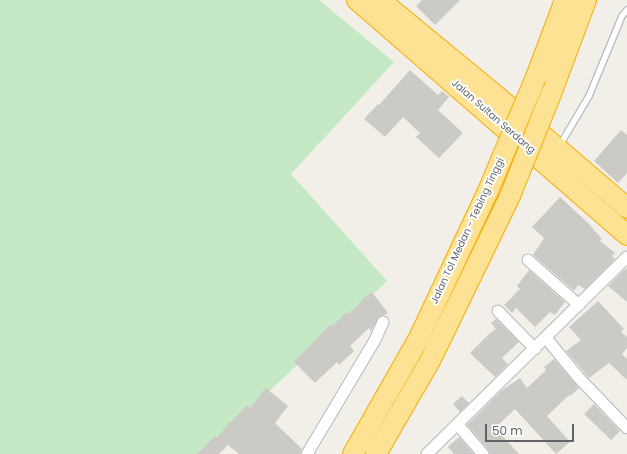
<!DOCTYPE html>
<style>
body{margin:0}
#map{position:relative;width:627px;height:454px;overflow:hidden;background:#f1efe8;font-family:Poppins,sans-serif}
canvas{display:block}
.scale{position:absolute;left:485px;top:424px;width:89px;height:18px;box-sizing:border-box;border:2px solid #5f6368;border-top:0;padding-left:5px;font-size:12px;line-height:14px;white-space:nowrap;color:#5f6368;-webkit-text-stroke:3px #fff;paint-order:stroke}
</style>
<div id="map">
<canvas width="627" height="454"></canvas>
<div class="scale">50 m</div>
</div>
<script>
const ctx = document.querySelector('canvas').getContext('2d');
ctx.lineJoin = 'round';
function fillPath(path, color) {
  ctx.fillStyle = color;
  ctx.fill(path, 'evenodd');
}
function shape(rows) {
  const path = new Path2D();
  for (const r of rows) {
    path.moveTo(r[0], r[1]);
    for (let i = 2; i < r.length; i += 2) path.lineTo(r[i], r[i + 1]);
  }
  return path;
}
function trace(path, color, width, dash) {
  ctx.strokeStyle = color;
  ctx.lineWidth = width;
  ctx.lineCap = dash ? 'butt' : 'round';
  ctx.setLineDash(dash || []);
  ctx.stroke(path);
}
function label(font, color, halo, rows, align = 'center') {
  ctx.font = font + ' Poppins,sans-serif';
  ctx.lineWidth = 4;
  ctx.setLineDash([]);
  ctx.textBaseline = 'middle';
  ctx.strokeStyle = halo;
  ctx.fillStyle = color;
  for (const [text, x, y, turn = 0] of rows) {
    ctx.save();
    ctx.translate(x, y);
    ctx.rotate((+turn || 0) * Math.PI / 180);
    ctx.textAlign = isNaN(turn) ? turn : align;
    if (halo) ctx.strokeText(text, 0, 0);
    ctx.fillText(text, 0, 0);
    ctx.restore();
  }
}
const green = shape([
 [0,0,319,0,394,62,291,174,387,281,202,454,0,454]
]);
const building = shape([
 [422,0,460,0,435,25,416,6],
 [410,70,438,95,442,91,449,97,438,110,463,133,439,158,416,137,420,133,403,117,385,137,364,119,378,104,379,105],
 [621,130,627,135,627,173,618,183,594,161],
 [560,197,588,223,602,239,600,241,615,253,612,256,615,259,585,289,578,285,574,291,533,255,544,238,532,227],
 [626,268,627,270,627,302,608,286],
 [529,270,565,302,555,315,550,312,535,327,516,308,512,313,504,305,520,289,517,286],
 [372,292,388,313,385,315,379,317,371,331,369,328,350,346,354,351,339,365,337,362,315,383,294,362,330,325,332,326,347,312,349,314,363,299],
 [598,301,624,329,621,332,627,337,627,348,622,354,627,359,627,380,609,363,589,378,566,351,581,340,569,327],
 [496,319,519,342,502,358,508,364,495,377,470,353,489,334,496,329,491,323],
 [554,359,579,388,570,396,569,395,547,416,570,442,556,454,515,409,495,428,519,454,490,454,488,449,467,425,501,391,520,378,527,388,546,370,544,367],
 [266,388,288,406,275,423,302,449,300,454,239,454,228,445,219,454,197,454,215,436,217,438,230,422,231,422,247,405,250,408],
 [462,396,469,403,460,412,453,404],
 [594,404,620,431,611,440,584,414],
 [459,437,474,454,454,454,448,447]
]);
const lane = shape([
 [560,145,589,96,622,16,627,10]
]);
const street = shape([
 [528,260,579,305],
 [498,311,535,349],
 [546,338,579,378,627,428],
 [458,425,483,454],
 [307,454,375,340,383,322],
 [427,454,627,257]
]);
const highway = shape([
 [357,0,627,235],
 [380,0,499,98,627,208],
 [536,77,565,0],
 [551,94,586,0],
 [353,454,419,338,488,191],
 [376,454,431,359,510,196]
]);
const highwayBridge = shape([
 [488,191,536,77],
 [510,196,551,94]
]);
const streetNames = [
 ["Jalan Sultan Serdang",493,117,41],
 ["Jalan Tol Medan - Tebing Tinggi",468,231,-65]
];
fillPath(green, '#c5e8c5');
fillPath(building, '#cccac5');
trace(lane, '#b5b8bc', 8);
trace(street, '#b5b8bc', 13);
trace(highway, '#f9ab00', 22);
trace(lane, '#fff', 5.5);
trace(street, '#fff', 11);
trace(highway, '#fde293', 20);
trace(highwayBridge, '#f9ab00', 22, []);
trace(highwayBridge, '#fde293', 20);
label('10px', '#5f6368', '#fff', streetNames);
</script>
